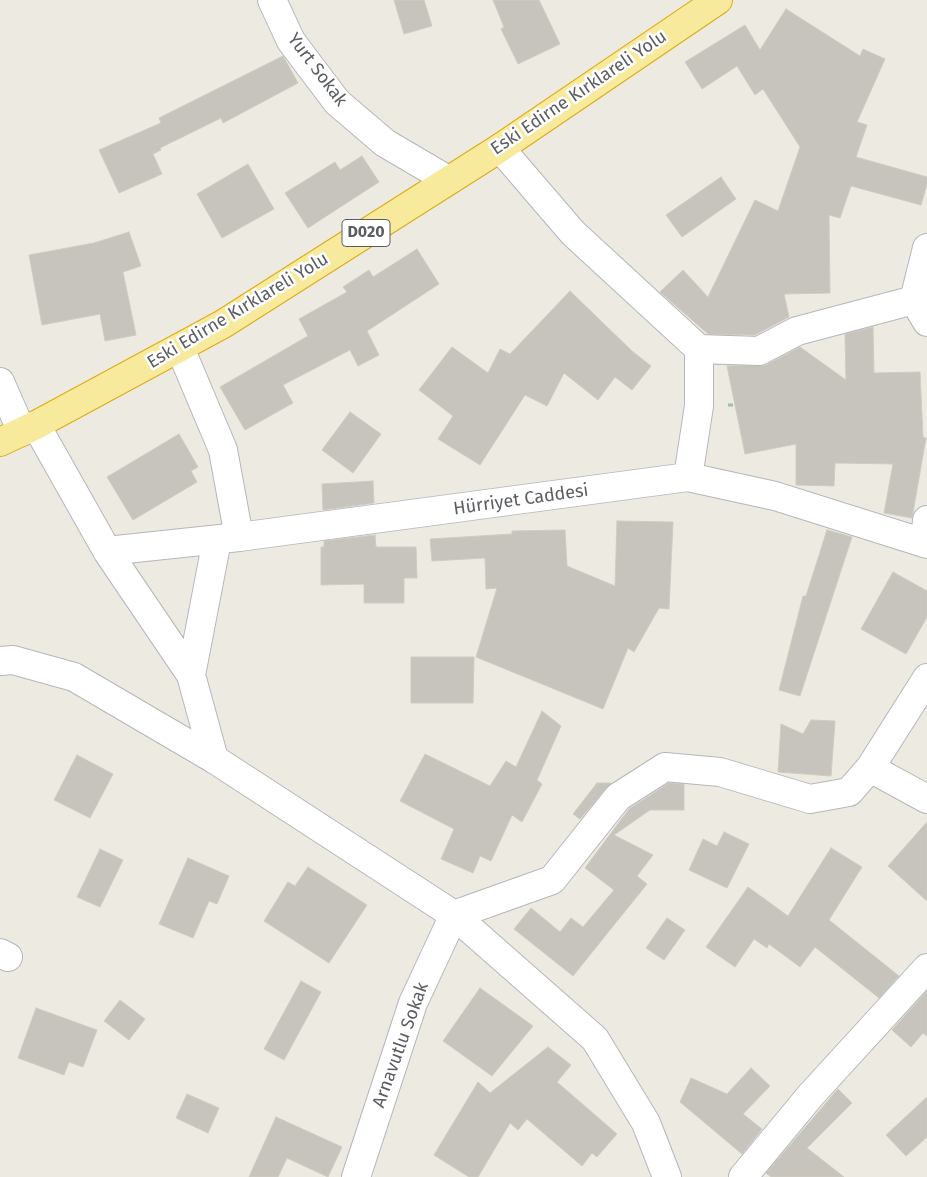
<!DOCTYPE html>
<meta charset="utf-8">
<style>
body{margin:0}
canvas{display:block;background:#eceae1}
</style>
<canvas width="927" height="1177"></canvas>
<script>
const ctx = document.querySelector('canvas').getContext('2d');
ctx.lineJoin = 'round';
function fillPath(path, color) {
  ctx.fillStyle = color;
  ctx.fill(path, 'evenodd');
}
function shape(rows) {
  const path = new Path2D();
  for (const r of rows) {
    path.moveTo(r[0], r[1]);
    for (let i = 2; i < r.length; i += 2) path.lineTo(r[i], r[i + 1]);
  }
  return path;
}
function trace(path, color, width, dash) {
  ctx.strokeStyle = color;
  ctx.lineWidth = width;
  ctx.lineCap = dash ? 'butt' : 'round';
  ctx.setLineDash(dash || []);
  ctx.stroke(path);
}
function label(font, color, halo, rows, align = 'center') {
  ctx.font = font + ' "Fira Sans",sans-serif';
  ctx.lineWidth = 5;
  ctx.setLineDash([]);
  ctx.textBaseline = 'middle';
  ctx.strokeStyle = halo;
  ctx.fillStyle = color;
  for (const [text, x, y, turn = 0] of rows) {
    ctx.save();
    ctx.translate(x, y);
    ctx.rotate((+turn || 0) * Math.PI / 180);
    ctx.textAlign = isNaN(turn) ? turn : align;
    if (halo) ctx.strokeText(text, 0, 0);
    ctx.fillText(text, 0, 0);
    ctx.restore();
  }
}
const building = shape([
 [394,0,424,0,432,26,404,34,394,0],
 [493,0,539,0,560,44,518,64,501,29,504,27,493,0],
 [786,9,860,56,863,49,885,59,857,122,867,125,856,157,927,177,927,184,921,205,851,186,840,218,829,215,830,293,784,294,789,317,755,335,708,334,660,292,683,270,708,297,755,200,778,211,800,147,763,89,755,95,737,66,702,89,685,62,745,25,760,50,786,9],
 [283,56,298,83,223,123,221,118,160,148,161,150,153,154,162,174,119,193,99,150,161,123,159,118,283,56],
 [362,156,379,182,308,228,285,193,335,162,340,170,362,156],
 [248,164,274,209,222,238,197,194,248,164],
 [721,177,736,199,682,237,666,215,721,177],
 [129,232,141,266,123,272,136,335,105,341,100,314,42,325,29,255,94,243,129,232],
 [417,249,439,284,367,331,379,355,358,366,350,350,283,385,293,403,245,430,220,387,308,336,299,319,347,292,343,287,369,270,373,277,417,249],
 [570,291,632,351,651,366,632,390,615,377,598,400,564,373,547,406,525,395,480,465,438,439,453,416,419,390,452,347,488,373,500,349,510,354,570,291],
 [873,327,874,373,920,372,923,437,926,438,912,518,884,513,893,464,835,463,834,486,796,485,796,444,745,454,727,366,766,365,800,347,846,380,845,334,873,327],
 [350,412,381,434,353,473,322,450,350,412],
 [179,434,198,467,191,471,197,482,133,520,107,477,179,434],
 [373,481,374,503,323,510,322,484,373,481],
 [617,521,673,522,669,609,659,608,634,652,628,648,603,709,476,657,497,588,486,589,485,558,432,561,430,539,512,534,512,531,565,530,567,566,615,586,617,521],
 [827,530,852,537,800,696,779,690,803,596,806,596,827,530],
 [375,535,376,547,416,547,417,578,404,578,404,603,364,603,364,584,321,585,321,547,324,547,324,541,375,535],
 [893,572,927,591,927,617,906,654,861,629,893,572],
 [411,657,474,657,473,703,411,703,411,657],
 [542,711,561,726,537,780,542,784,522,822,512,815,491,861,480,856,473,873,441,859,454,829,400,801,425,754,490,786,506,761,516,767,542,711],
 [811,720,835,721,831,776,778,772,781,724,803,734,811,720],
 [77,755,113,774,90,818,54,800,77,755],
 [597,783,611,783,580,819,573,814,597,783],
 [669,783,684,784,684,810,650,810,614,835,653,855,637,876,647,884,573,976,514,929,531,908,560,932,571,918,583,927,614,890,585,868,629,809,669,783],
 [927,822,927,901,888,866,927,822],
 [724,832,749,844,727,888,689,870,703,839,717,846,724,832],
 [831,848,862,867,829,920,899,976,879,998,815,947,800,967,769,944,767,948,754,939,735,967,706,947,748,887,788,916,831,848],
 [100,849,123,860,100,907,77,897,100,849],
 [188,858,229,876,217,904,209,901,193,938,159,924,188,858],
 [308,867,367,905,329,963,264,921,288,882,295,886,308,867],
 [667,918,685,930,664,960,646,948,667,918],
 [301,981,321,992,284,1060,264,1049,301,981],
 [480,988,533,1026,492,1076,443,1041,480,988],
 [927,991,927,1036,923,1033,911,1047,892,1030,927,991],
 [120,1000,145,1019,129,1040,104,1021,120,1000],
 [36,1008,97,1030,83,1067,69,1062,64,1075,18,1058,36,1008],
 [548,1047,571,1065,557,1082,617,1134,597,1157,592,1153,582,1166,527,1119,518,1130,510,1123,478,1177,469,1177,434,1155,478,1082,490,1093,548,1047],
 [751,1068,770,1086,743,1114,762,1129,742,1154,680,1102,691,1078,727,1094,751,1068],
 [838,1089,852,1103,807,1148,844,1177,771,1177,766,1173,838,1089],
 [187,1094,219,1108,208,1133,176,1118,187,1094],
 [927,1097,927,1137,906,1156,886,1135,927,1097],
 [276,1117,342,1147,328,1177,287,1158,278,1177,249,1177,276,1117]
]);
const path = shape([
 [728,405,735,405]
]);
const minor = shape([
 [272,0,291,41,337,102,385,143,448,180],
 [500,148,573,233,699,349,699,406,688,477],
 [927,248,914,300,927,322],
 [180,348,223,450,239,537],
 [699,349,759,351,797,331,914,300],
 [0,382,22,432],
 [925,542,927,520],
 [0,661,13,660,74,677,214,759],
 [870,768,927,678],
 [0,953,8,957],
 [356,1177,413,1003,454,915,552,880,618,797,665,767,720,772,810,799,849,792,870,768,927,799],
 [743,1177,810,1096,927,968]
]);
const tertiary = shape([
 [36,425,107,551,191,675,214,759,454,915,595,1039,646,1123,667,1177],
 [107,551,239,537,688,477,775,496,927,544],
 [191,675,217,540]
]);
const trunk = shape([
 [0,442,36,425,223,324,500,148,718,0]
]);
const shields = [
 [366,233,48]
];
const shieldNames = [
 ["D020",366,233]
];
const streetNames = [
 ["Yurt Sokak",317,70,53],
 ["Eski Edirne Kırklareli Yolu",579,93,-34],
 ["Eski Edirne Kırklareli Yolu",238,311,-31],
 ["Hürriyet Caddesi",521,500,-8],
 ["Arnavutlu Sokak",401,1045,-70]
];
fillPath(building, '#c7c4be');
trace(building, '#d0ccc0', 1);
trace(minor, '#b4b7bb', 30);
trace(tertiary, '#b4b7bb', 30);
trace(trunk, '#deab0f', 30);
trace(path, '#99c2a8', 3, [5, 2.5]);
trace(minor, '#fff', 28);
trace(tertiary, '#fff', 28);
trace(trunk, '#f7ea9c', 28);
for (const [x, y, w] of shields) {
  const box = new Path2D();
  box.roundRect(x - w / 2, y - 13.5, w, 27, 4);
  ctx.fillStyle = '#fff';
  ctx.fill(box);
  trace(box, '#5a5d61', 1);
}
label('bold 16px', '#5a5d61', null, shieldNames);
label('18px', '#5a5d61', '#fff', streetNames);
</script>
